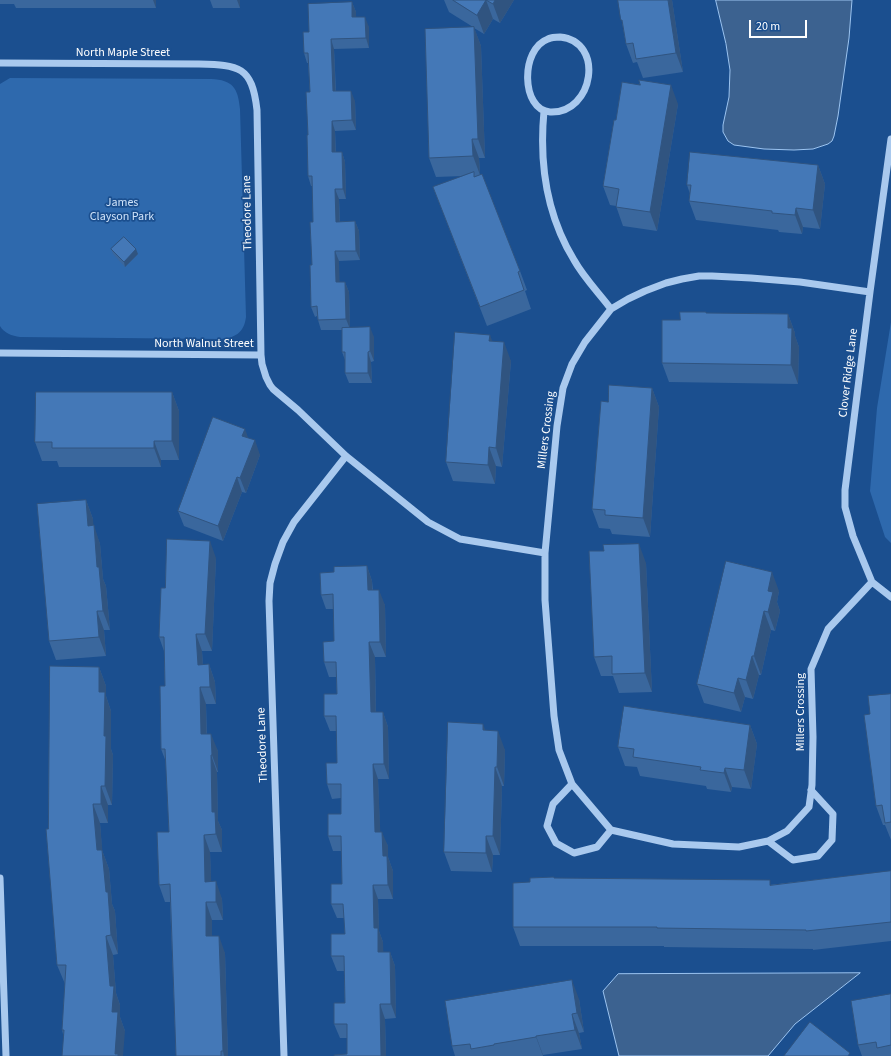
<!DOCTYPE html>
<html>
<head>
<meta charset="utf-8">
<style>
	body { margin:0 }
	#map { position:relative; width:891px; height:1056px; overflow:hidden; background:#1b4f8f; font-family:"Source Sans 3",sans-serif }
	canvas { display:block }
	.scale { position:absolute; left:749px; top:20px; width:58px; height:18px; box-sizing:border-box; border:2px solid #fff; border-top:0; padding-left:5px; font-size:12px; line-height:14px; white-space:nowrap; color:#fff; -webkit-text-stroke:3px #1b4f8f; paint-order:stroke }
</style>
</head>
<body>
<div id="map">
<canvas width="891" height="1056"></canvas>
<div class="scale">20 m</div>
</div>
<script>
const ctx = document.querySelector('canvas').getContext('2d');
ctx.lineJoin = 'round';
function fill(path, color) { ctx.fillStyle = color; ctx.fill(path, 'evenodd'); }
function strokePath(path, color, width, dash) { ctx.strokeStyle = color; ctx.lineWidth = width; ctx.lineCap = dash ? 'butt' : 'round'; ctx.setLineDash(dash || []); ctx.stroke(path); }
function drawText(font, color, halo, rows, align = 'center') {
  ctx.font = font + ' "Source Sans 3",sans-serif'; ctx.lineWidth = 3.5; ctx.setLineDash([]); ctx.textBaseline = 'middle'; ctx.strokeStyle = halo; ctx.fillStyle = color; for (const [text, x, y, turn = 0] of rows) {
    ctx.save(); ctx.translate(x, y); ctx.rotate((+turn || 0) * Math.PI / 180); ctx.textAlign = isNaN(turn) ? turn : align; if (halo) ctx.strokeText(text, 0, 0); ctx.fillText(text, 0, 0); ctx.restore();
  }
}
fill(new Path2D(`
	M10,78L211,79C233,80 238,88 240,109L246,317C244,333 235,338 220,339L20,337C12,336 4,333 0,326V84Z
	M891,322V543L885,537L870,491L877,408Z`), '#2e69ad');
const water = new Path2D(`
	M716,0H852L849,38L838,116L834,136L832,141L828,144L813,149L794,150L764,149L734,145L728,141L723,132V125L729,97L730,70L726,44Z
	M860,973L795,1024L768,1056H619L603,991L618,974Z`);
fill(water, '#3c6290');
strokePath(water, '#9cc4f0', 1);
strokePath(new Path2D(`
	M560,37C605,41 594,114 550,112C521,110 520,49 548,39C552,37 556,37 560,37Z
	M0,63L199,64C239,65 252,66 257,110L261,355L262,364L266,377L270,385L273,389L298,410L346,456L428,522L460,539L545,553
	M544,111C539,164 546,214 574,260C584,278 599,293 611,309
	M891,139L870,292L845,490V507L853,536L872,582L891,597
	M870,292L800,282L751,278L712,276H699L682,279L666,283L645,291L628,299L611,309L585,342L572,364L563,388L557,426L545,553V600L554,716L559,750L572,784L611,830L673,844L739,847L768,841L787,831L809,807L812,785L813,737L811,669L828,629L872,582
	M0,353L261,355
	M572,784L553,804L547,826L556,843L574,853L597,847L611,830
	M768,841L793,860L818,856L832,840L833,814L811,790
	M0,878L6,1056
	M284,1056L269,601L270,583L275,564L283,542L294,522L346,456`), '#a9c9ee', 7);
fill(new Path2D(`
	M0,0H156V8H16L14,4H0Z
	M210,0H240V8H213Z
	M444,0H514L500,23L493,19L484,34L474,28L481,46L485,158H479L480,175L520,271L527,290L525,291L531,309L487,326L433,187L463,176L436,177L429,158L473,27L449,12Z
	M618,0H672L683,72L643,78L637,62L633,63L626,44Z
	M352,2L356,12V17L369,27V48L334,49L336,91L355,101L356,130L335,131L336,152H342L345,162L346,199H339L340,222L355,221L359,231L360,260L339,261V282H345L349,292L350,328L374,337V361L371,362L372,383H349L345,373V360L342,352V330H321L318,320L317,316L315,317L311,307L313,222L312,186H311L308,176V135L310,92L308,63H307L304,53L309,32Z
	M678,104L657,231L623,226L616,206L610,205L603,186L616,120Z
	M818,165L825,184L820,229L803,227L802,234L779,232L778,230L696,220L689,201L690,194L687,185Z
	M111,249L138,254L125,267L113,254Z
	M706,313L788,314L795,333V336L799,347L798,384L669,382L662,363L680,320Z
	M492,341L511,361L502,467L496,466L495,484L453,481L446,462Z
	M652,388L659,407L650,537L612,534L610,529L599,528L592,509L608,402Z
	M172,392L179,411V460H161V467H59L57,461H42L35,442Z
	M248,438L260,455L246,493L242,492L223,541L184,526L178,511Z
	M86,500L93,519V525L100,544L103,579L106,586L110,630H104L106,656L56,660L49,641Z
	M216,558L212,651H202L203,665L209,664L215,682L216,704H206L207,734L218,751V772H217L218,821L222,830V852H210L211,881L222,899L223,920H212V936L225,953L228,1056H176L170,902H165L159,885L169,832L166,762L161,749L165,686L164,651L159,637L165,588Z
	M646,563L652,692L619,693L613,676H601L594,657Z
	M367,566L372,581L373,590L385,605L386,657H375L376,712H383L388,727L389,779H378L380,832L388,846V857L393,871V899H378L379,931L383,942V952H390L395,966L396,1018L385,1019L386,1056H334L347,1054V1038H340L334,1024L345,1003L344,971H337L331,956L345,934L344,918H337L331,904L342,884L341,851H333L328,836L341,814V798L332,799L327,784L337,763V731H330L324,716L337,694L336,677H329L324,662L334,641V609H326L321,595L334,572Z
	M779,591L777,602L780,611L775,631L771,630L761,675H759L753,699L745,697L741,712L704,703L697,684Z
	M99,667L106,686V696L111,711V749L113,755L112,805H108V823H100L102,850L109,869L112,904L115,911L118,954L113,955L116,993L120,1005V1017L125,1031L63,1034L62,1030L65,984L57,965L48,829Z
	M891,694V840L885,825H883L876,806L870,714Z
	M750,725L757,744L751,789L732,787L731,792L707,789L706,786L640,776L637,767L625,766L618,747Z
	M485,730L505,750L504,786H502L500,855H493L492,872L451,871L444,852Z
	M891,871V941L813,950V949L664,947V946H520L513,927L530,882L554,878L772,885Z
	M891,994V1056H862L858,1045Z
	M579,999L584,1032L579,1033L582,1049L543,1055V1056H455L452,1046Z`), '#3a679d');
fill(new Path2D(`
	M153,0H156V8Z
	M237,0H240V8Z
	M486,0L493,19L484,34L477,15Z
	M495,0H514L500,23L493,4Z
	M668,0H672L683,72L676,53Z
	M352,2L356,12V27L352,17Z
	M365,17L369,27V48L366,38Z
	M474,27L481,46L485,158L478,139Z
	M331,39L334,49L336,101L333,91Z
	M671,85L678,104L657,231L650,212Z
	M351,91L355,101L356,130L352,120Z
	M332,121L335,131L336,162L332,152Z
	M472,139L479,158L480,175L473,156Z
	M342,152L345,162L346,199L343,189Z
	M818,165L825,184L820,229L813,210Z
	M335,189L339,199L340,232L336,222Z
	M796,208L803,227L802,234L795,215Z
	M355,221L359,231L360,260L356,251Z
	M136,249L138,254L125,267L124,262Z
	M335,251L339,261L340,292L336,282Z
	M345,282L349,292L350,329L346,319Z
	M788,314L795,333V336L799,347L798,384L791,365L788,328Z
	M370,327L374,337V361L370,351Z
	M490,335L497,354L489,341Z
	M504,342L511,361L502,467L496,448Z
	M368,352L371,362L372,383L368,373Z
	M652,388L659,407L650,537L643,518Z
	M172,392L179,411V460L172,441Z
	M245,429L250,443L242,436Z
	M255,440L260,455L246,493L240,478Z
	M154,441L161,460V467L154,448Z
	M489,447L496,466L495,484L488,465Z
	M237,477L242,492L223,541L218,526Z
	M86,500L93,519L95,545L88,526Z
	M94,525L100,544L103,579L106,586L110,630L103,611L97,567Z
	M210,541L216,558L212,651L205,634Z
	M639,544L646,563L652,692L645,673Z
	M367,566L372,581L373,605L368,590Z
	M772,572L779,591L777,602L780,611L775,631L768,612V591Z
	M379,590L385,605L386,657L380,642Z
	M97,611L104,630L106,656L99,637Z
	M764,611L771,630L761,675L754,656Z
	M196,634L202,651L204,682L198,665Z
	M369,642L375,657L376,727L371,712Z
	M752,656L759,675L753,699L746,680Z
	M209,664L215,682L216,704L210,687Z
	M99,667L106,686V696L111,711V749L113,755L112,805L105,786L99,692Z
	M738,678L745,697L741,712L734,693Z
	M200,687L206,704L207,751L201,734Z
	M383,712L388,727L389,779L384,764Z
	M483,724L490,743L483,730Z
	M750,725L757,744L751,789L744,770Z
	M498,731L505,750L504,786L497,767Z
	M211,734L218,751V772L212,755Z
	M211,755L217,772L218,821L222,830V852L216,834L212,812Z
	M373,764L378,779L381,847L375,832Z
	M495,767L502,786L500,855L493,836Z
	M725,768L732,787L731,792L724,773Z
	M101,786L108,805V823L101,804Z
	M93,804L100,823L104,869L97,850Z
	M382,832L388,846V857L393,871V899L388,885L383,856Z
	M204,835L210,852L212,899L205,882Z
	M486,836L493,855L492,872L486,853Z
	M102,850L109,869L112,904L115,911L118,954L111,935L106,892Z
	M216,881L222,899L223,920L216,902Z
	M373,885L378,899L379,931L383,942L384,967L378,952L374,928Z
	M206,902L212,920V954L206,936Z
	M106,936L113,955L116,993L120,1005V1017L125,1031L123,1056H116L115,1054L110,986Z
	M219,936L225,953L228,1056H224L223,1051Z
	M390,952L395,966L396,1018L391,1004Z
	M572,980L579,999L584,1032L577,1013Z
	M380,1004L385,1019L386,1056H381Z
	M572,1014L579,1033L582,1049L575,1030Z
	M536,1036L543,1055V1056L536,1037Z`), '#305480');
const building = new Path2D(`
	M453,0H495L493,4L486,0L477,15Z
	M618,0H668L676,53L636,59L633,43L626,44L622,20H621Z
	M352,2V17H365L366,38L331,39L333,91H351L352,120L332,121V152H342L343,189H335L336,222L355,221L356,251H335L336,282H345L346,319L318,320L317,306L311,307L310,265H312L310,222H313L312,176H308L307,135H308L306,92H310L308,53H304L303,32H309L308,4Z
	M474,27L478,139H472L473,156L429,158L425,29Z
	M639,80L671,85L650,212L616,207L619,189L603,186L614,120H616L622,82L640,85Z
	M690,152L818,165L813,210L796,208L795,215L772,213V211L689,201L691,185H687Z
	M474,172V177L482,174L520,271L518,272L524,290L480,307L433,187Z
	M124,237L136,249L124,262L111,249Z
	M680,312H706V313L788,314V328H792L791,365L662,363V320H680Z
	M370,327V351L368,352V373H345V352H342V328Z
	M455,332L490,335L489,341L504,342L496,448L489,447L488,465L446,462Z
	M609,385L652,388L643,518L605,515V510L592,509L601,401L608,402Z
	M36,392H172V441H154V448H52V442H35Z
	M213,417L245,429L242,436L255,440L240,478L237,477L218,526L178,511Z
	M86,500L88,526L94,525L97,567H99L103,611H97L99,637L49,641L37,504Z
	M167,539L210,541L205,634H196L198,665L209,664L210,687H200L201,734H211L212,755H211L212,812H215L216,834L204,835L205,882L216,881V902H206V936H219L223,1051H221V1056H176L170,884L159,885L157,832H169L165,749H161L160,686H165L164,637H159L161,588H165Z
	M639,544L645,673L612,674V656L594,657L589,551H604L603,545Z
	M726,561L772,572L768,591L773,592L768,612L764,611L754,656H752L746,680L738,678L734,693L697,684Z
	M367,566L368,590H379L380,642H369L371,712H383L384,764H373L375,832H382L383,856H387L388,885H373L374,928H378V952H390L391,1004H380L381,1056H334V1055L347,1054V1024H334V1003H345L344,956H331V934H345L343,904H331V884H342L341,836H328V814H341V784H327L326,763H337L336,716H324V694H337L336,662H324L323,642L334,641L333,594L321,595L320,573L334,572V567Z
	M50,666L99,667V692H105L104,736H106L105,786H101V804H93L97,850H102L106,892H108L111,935L106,936L110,986H114L112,1012H118L115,1054H118V1056H62L64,1030H62L66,965H57L46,829H48Z
	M891,694V822L885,823L882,805L876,806L864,715L870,714L868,696Z
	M624,706L750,725L744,770L725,768L724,773L700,770L701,767L633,757L634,749L618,747Z
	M448,722L483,724V730L498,731L497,767H495L493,836H486V853L444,852Z
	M891,871V922L806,931V930L657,928V927H513V883L530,882V878L554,877V878L770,880V885Z
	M572,980L577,1013L572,1014L575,1030L536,1036V1037L494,1044V1045L471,1049L470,1044L452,1046L445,1001Z
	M891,994V1045L877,1048L876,1042L858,1045L851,1001Z
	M810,1022L850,1053L848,1056H784Z`);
fill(building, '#4478b7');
strokePath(building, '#305480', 1);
drawText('12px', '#fff', '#1b4f8f', [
	["North Maple Street",123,53],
	["Theodore Lane",248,213,-91],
	["North Walnut Street",204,344],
	["Clover Ridge Lane",849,373,-83],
	["Millers Crossing",547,430,-83],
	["Millers Crossing",801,712,-90],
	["Theodore Lane",263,745,-92]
]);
drawText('12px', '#cfe3fa', '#1b4f8f', [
	["James",122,203],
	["Clayson Park",122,217]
]);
</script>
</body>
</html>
